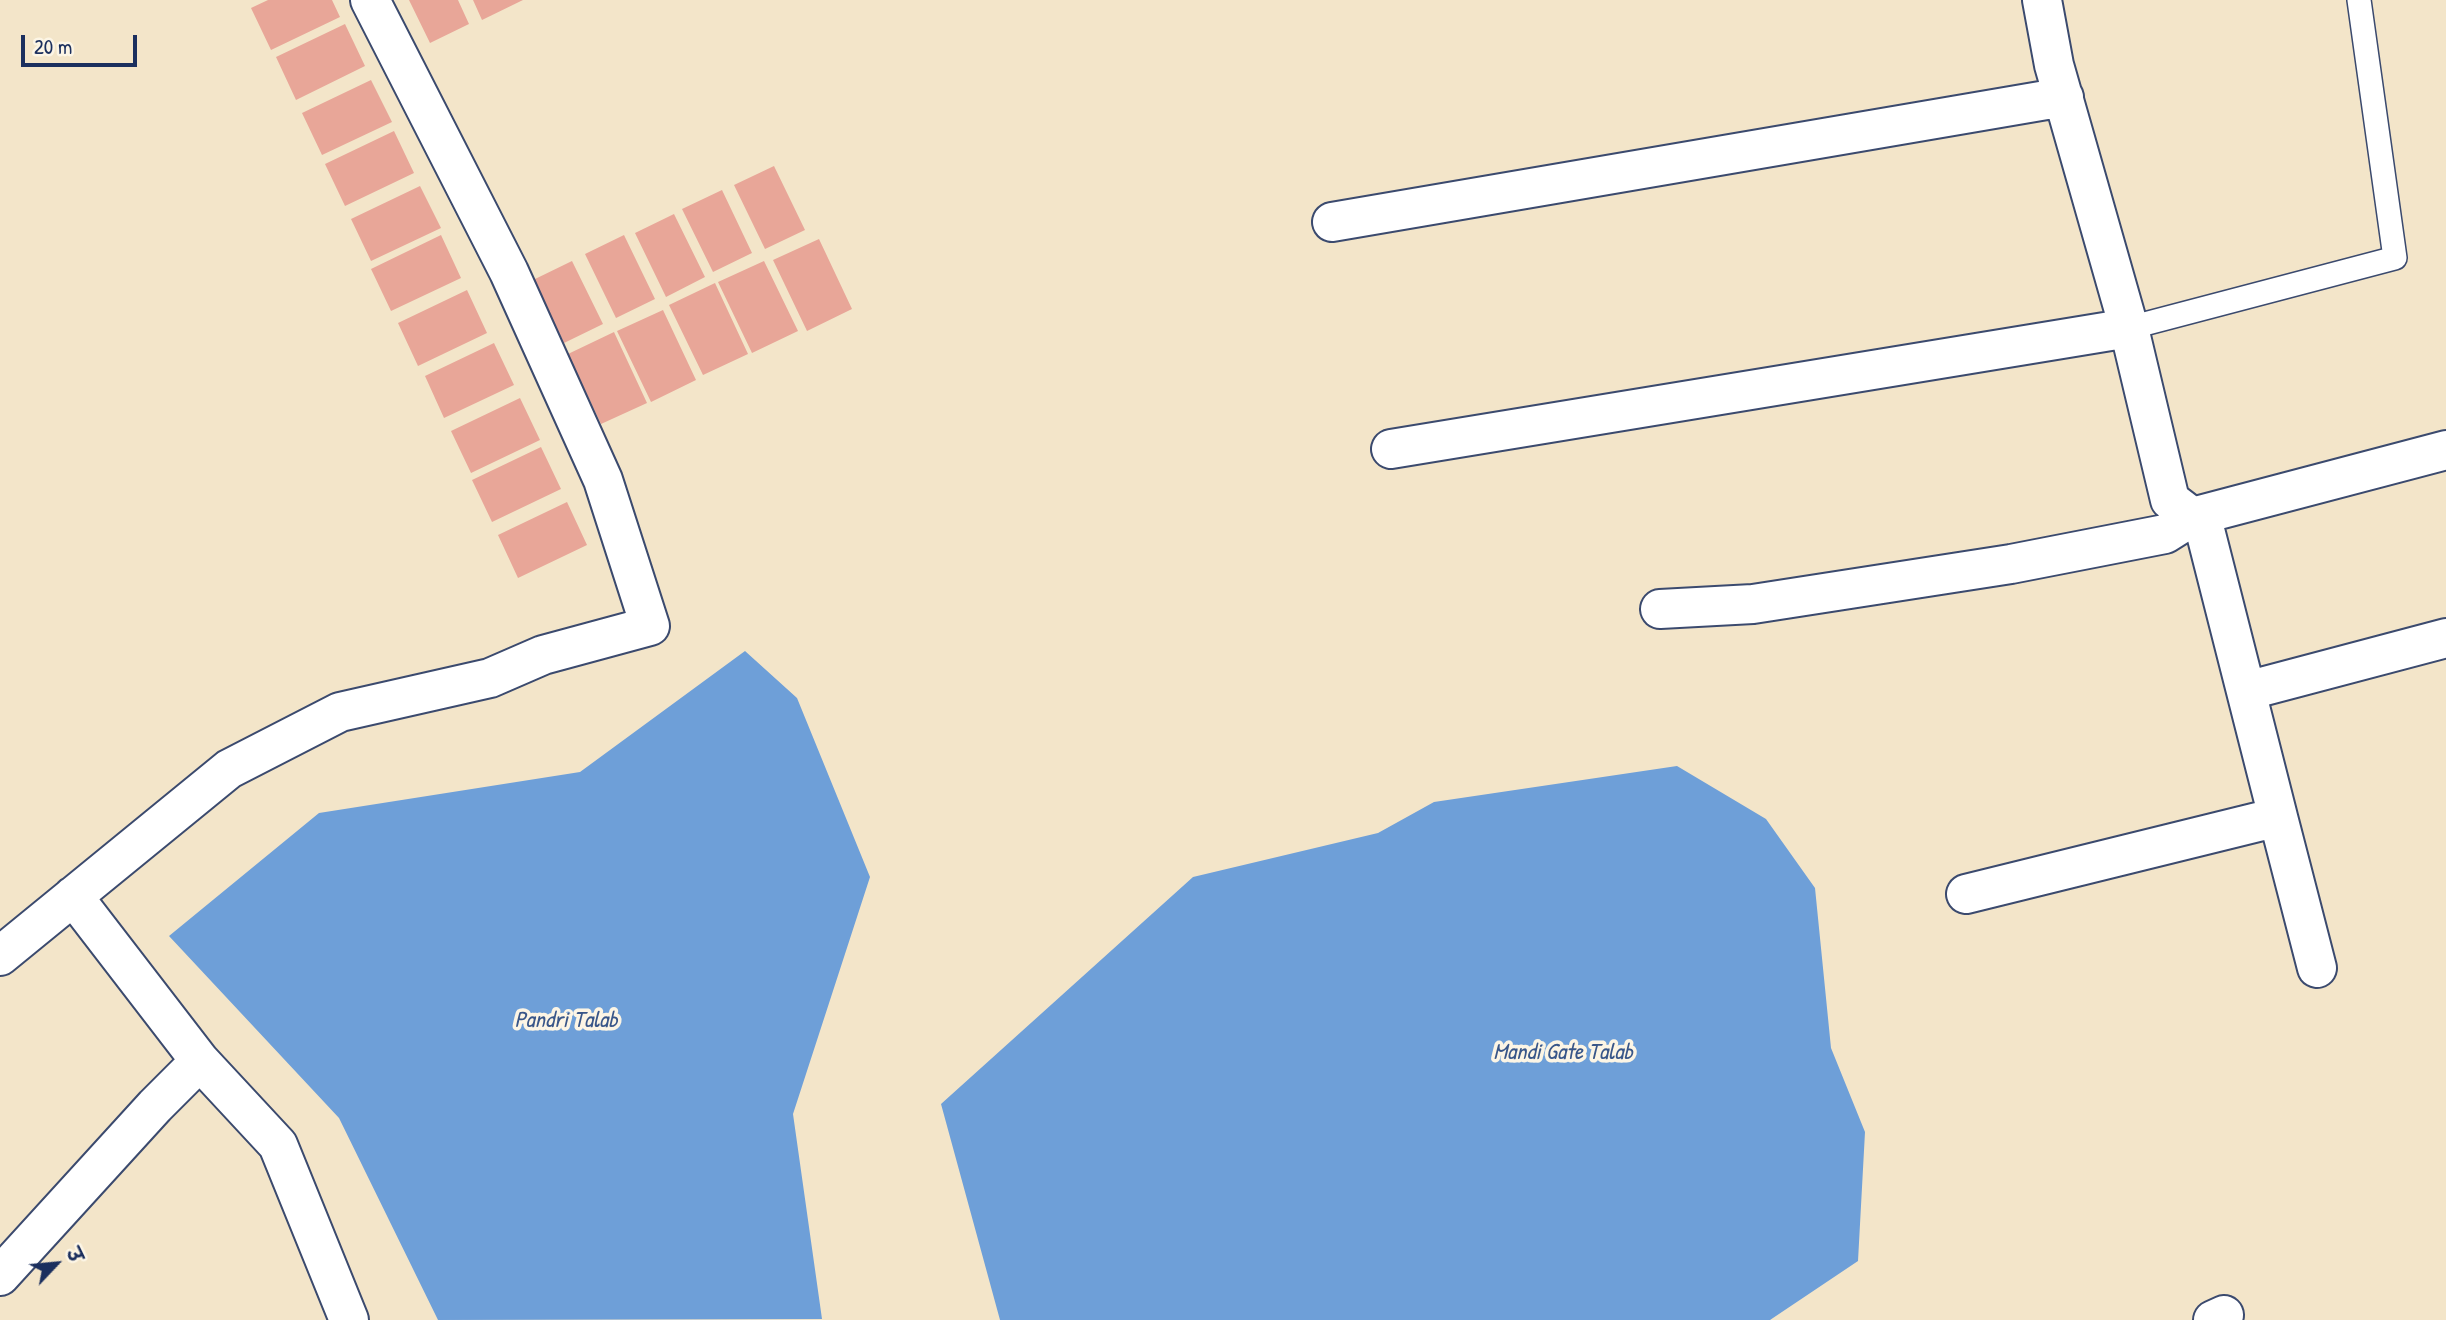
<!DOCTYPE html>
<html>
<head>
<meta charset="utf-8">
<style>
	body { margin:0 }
	#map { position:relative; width:2446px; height:1320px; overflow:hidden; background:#f3e5c9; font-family:"Patrick Hand","Playpen Sans Deva",sans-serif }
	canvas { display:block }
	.north { position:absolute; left:21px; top:1229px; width:70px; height:70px; -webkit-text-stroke:5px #fcf5e5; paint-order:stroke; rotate:64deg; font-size:19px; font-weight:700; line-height:28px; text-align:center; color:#1b2f5e }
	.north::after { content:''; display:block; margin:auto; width:24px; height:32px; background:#1b2f5e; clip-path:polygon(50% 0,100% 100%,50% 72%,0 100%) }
	.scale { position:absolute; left:21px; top:35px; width:116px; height:32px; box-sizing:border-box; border:4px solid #1b2f5e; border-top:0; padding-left:9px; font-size:21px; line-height:24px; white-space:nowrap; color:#1b2f5e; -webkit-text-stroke:5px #fcf5e5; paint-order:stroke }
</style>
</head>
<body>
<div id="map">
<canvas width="2446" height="1320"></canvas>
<div class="north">उ</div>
<div class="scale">20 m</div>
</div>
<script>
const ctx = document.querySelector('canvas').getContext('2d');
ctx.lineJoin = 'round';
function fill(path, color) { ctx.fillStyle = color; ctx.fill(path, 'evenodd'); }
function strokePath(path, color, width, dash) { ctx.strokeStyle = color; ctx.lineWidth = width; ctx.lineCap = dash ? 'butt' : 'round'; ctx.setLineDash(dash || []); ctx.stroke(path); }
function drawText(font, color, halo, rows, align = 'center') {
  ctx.font = font + ' "Patrick Hand",sans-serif'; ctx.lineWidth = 7; ctx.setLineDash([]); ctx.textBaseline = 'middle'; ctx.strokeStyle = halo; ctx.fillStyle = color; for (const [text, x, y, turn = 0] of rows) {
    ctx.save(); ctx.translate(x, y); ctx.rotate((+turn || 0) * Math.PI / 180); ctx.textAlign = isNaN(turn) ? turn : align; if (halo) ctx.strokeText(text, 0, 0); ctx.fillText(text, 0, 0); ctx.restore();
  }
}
fill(new Path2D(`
	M745,651L797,698L870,877L793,1114L822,1319L438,1320L339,1118L169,936L319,813L580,772Z
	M1677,766L1766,819L1815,888L1831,1048L1865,1132L1858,1261L1770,1320H1000L941,1104L1193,877L1378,833L1434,802Z`), '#6e9fd8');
fill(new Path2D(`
	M268,0H332L340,17L271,50L251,8Z
	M409,0H458L469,24L430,43Z
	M473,0H523L482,20Z
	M345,24L365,66L296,100L276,57Z
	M371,80L392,122L322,155L302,113Z
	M394,131L414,173L345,206L325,164Z
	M774,166L805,230L765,249L734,185Z
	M420,186L441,228L371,261L351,219Z
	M722,190L752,253L713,272L682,209Z
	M674,214L705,277L666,297L635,233Z
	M441,235L461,278L391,311L371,269Z
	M624,235L655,299L616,318L585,254Z
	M819,239L852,309L807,331L773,260Z
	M572,261L603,324L564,343L533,280Z
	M764,261L798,331L752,353L718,282Z
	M715,283L748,354L703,375L669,305Z
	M467,290L487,333L418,366L398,323Z
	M663,310L696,380L651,402L617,331Z
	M614,332L647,403L601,424L568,354Z
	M494,343L514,385L444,418L425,376Z
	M520,398L540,440L471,473L451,431Z
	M541,447L561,489L492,522L472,480Z
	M567,502L587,545L518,578L498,535Z`), '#e8a698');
const lane = new Path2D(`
	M2129,328L2395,258L2359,0`);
const street = new Path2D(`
	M1332,222L2064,97
	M1391,449L2129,328
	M1660,609L1753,604L2011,564L2165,534L2192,517L2446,450
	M2246,691L2446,638
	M2278,817L2317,968
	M1966,894L2278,817L2204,526L2170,500L2129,328L2054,65L2042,0
	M73,896L200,1061L278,1145L349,1320
	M0,956L229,769L340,712L490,678L543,655L650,626L603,480L509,272L370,0
	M0,1276L155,1106L200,1061
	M2213,1320L2224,1315`);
strokePath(lane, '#3b4a6e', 26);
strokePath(street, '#3b4a6e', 42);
strokePath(lane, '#fff', 23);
strokePath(street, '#fff', 38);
drawText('italic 23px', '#385689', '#fcf5e5', [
	["Pandri Talab",566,1021],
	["Mandi Gate Talab",1563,1053]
]);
</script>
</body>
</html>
